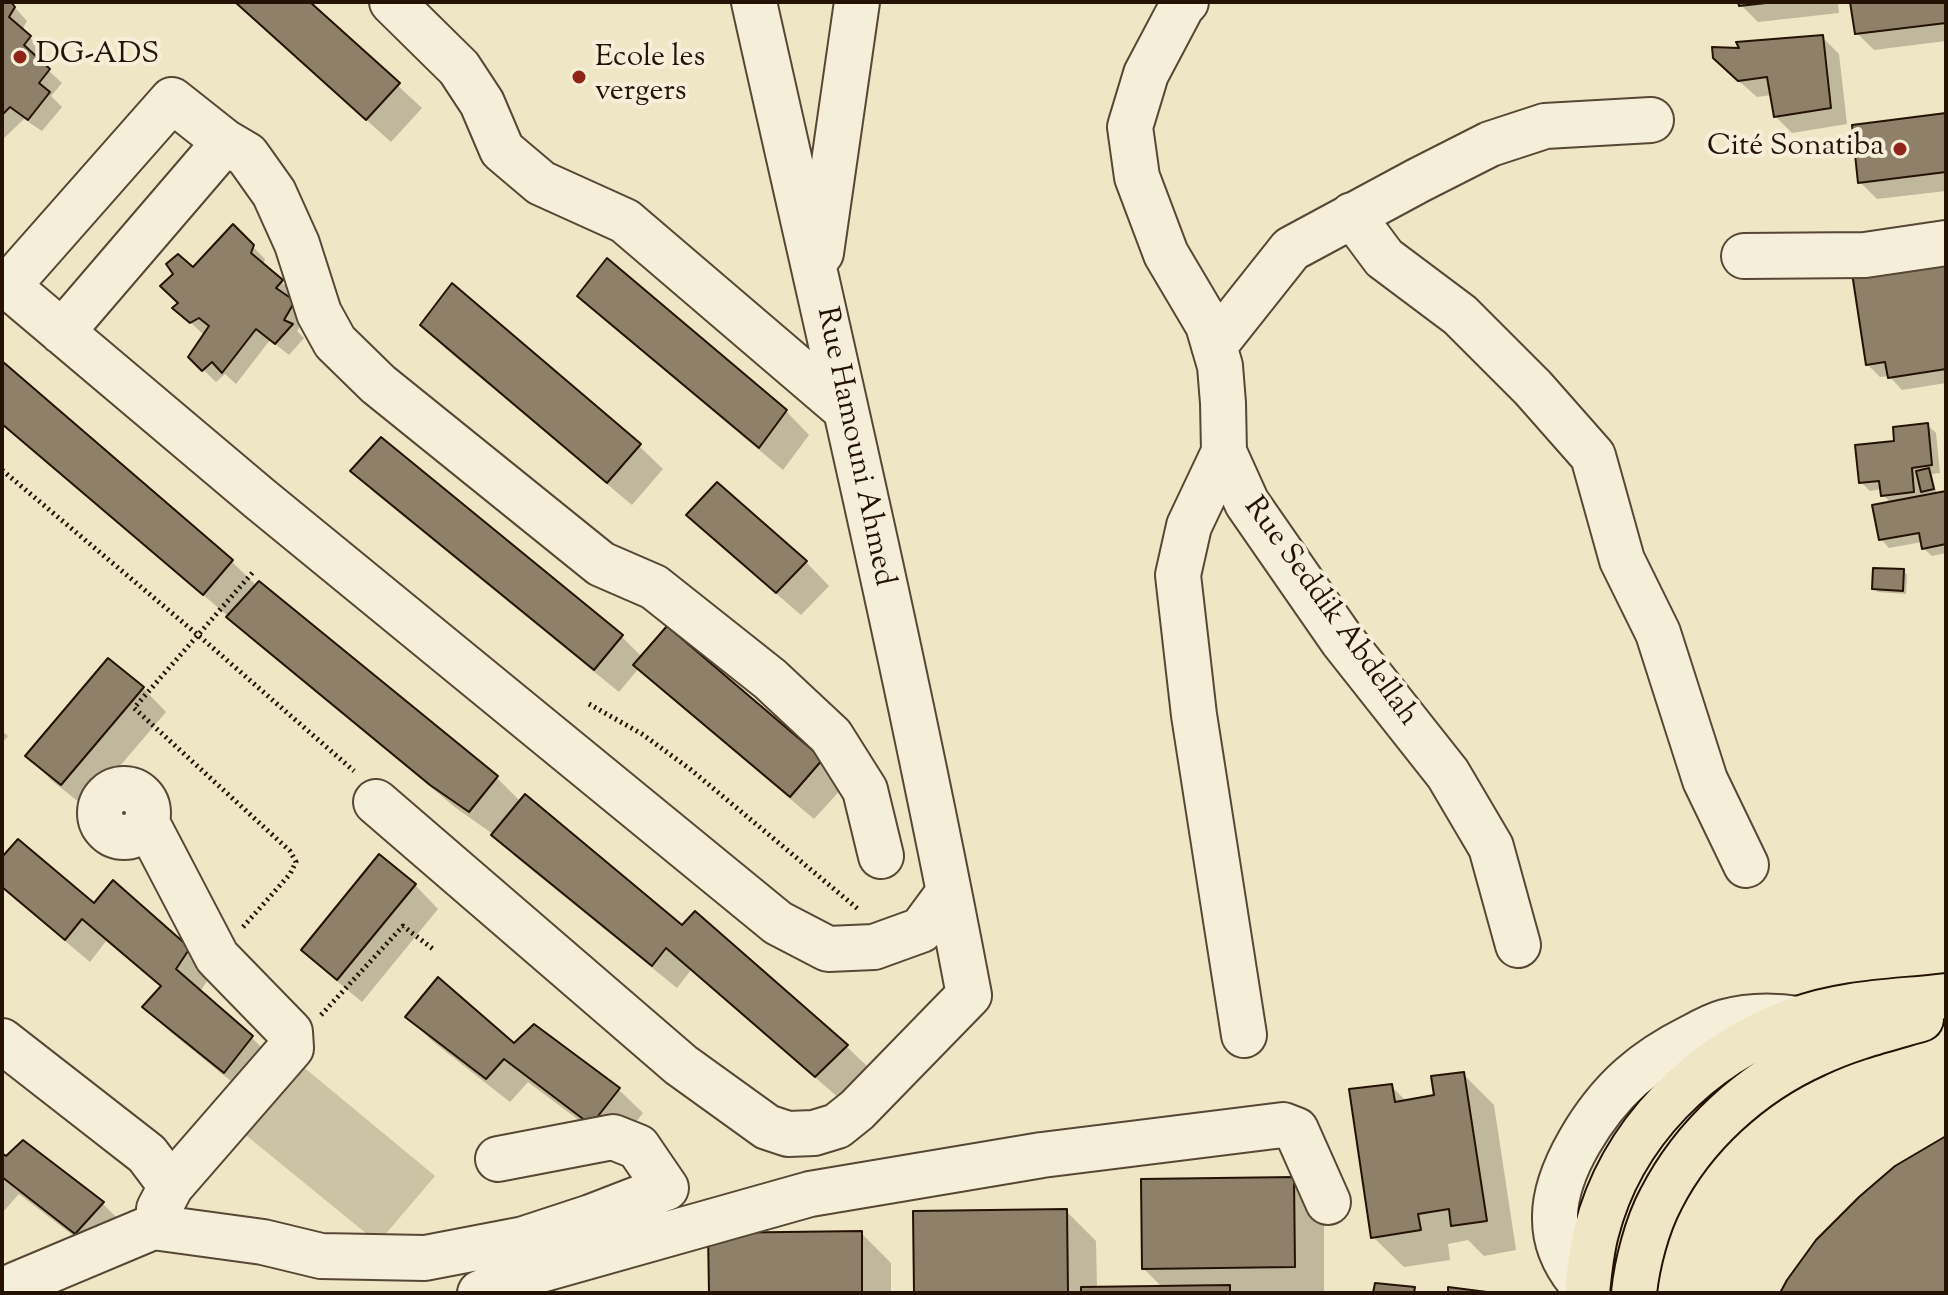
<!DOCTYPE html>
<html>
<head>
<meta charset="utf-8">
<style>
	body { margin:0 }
	#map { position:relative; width:1948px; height:1295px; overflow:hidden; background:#efe6c5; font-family:"Sorts Mill Goudy",serif }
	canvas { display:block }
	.frame { position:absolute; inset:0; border:4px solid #241205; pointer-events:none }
</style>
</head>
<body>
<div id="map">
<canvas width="1948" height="1295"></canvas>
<div class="frame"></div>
</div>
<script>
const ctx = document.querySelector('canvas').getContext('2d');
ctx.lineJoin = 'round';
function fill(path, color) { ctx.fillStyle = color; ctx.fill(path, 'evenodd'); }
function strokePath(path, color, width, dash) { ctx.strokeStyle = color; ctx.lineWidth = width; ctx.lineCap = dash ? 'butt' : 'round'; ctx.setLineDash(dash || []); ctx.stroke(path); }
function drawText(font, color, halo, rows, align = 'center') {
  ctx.font = font + ' "Sorts Mill Goudy",serif'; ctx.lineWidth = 8; ctx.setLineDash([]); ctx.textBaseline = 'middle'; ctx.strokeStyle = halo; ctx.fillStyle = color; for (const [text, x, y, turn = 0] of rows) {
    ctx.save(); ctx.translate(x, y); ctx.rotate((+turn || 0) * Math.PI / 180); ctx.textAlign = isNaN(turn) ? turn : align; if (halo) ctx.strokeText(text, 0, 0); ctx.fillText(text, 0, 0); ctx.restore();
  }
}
fill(new Path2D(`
	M301,1065L435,1176L378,1243L242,1132Z`), '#ccc2a4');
fill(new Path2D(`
	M2,2H10L27,21L22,30L43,50L36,59L62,83L51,96L62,107L42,131L24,119L2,140Z
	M235,2H307L422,108L391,142Z
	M1740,2H1838L1839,13L1758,22L1741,5Z
	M1852,2H1946V41L1874,50L1857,33Z
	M1822,37L1839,54L1847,124L1792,133L1775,116L1772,95L1757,97L1732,75L1742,50Z
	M1946,115V191L1877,199L1860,182Z
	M233,227L265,259L263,266L295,294L290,300L307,316L297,331L304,338L289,355L270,340L236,384L225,374L216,382L190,357L205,336L188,320L180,303L194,270Z
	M1946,262V383L1902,390L1889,376L1880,377L1867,364Z
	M580,296L786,411L809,435L783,470L603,319Z
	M422,325L639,446L663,469L632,505L446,349Z
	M2,364L232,562L257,586L259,583L497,778L521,802L682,928L846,1046L870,1069L840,1099L691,970L677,988L517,858L493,834L456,808L252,640L228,616L2,424Z
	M1927,425L1936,433L1940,473L1932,474L1937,495L1946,493V553L1932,556L1923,548L1922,542L1889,548L1881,539L1891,503L1883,495L1882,489L1870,491L1861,482L1897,442Z
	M381,439L622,637L642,657L822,761L846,784L814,819L659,688L639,668L619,692L376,494L352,471Z
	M689,515L806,562L829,586L801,615L712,538Z
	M1904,571L1907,575L1906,594L1878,592L1874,588Z
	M108,661L143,688L166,712L85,807L51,780L28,756Z
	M2,731L8,736L2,743Z
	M2,860L189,949L212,973L200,992L252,1038L275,1061L248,1095L168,1030L145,1007L162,988L106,941L90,962L14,898L2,886Z
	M415,885L438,909L362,1002L327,973L303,949Z
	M408,1017L514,1046L535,1026L619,1090L643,1113L616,1148L528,1082L510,1102L431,1040Z
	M1463,1074L1494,1105L1516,1250L1484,1256L1468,1240L1448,1244L1450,1260L1404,1267L1373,1237L1391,1086L1407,1102L1437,1097Z
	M23,1143L103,1204L126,1227L100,1256L19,1194L2,1213V1155L6,1159Z
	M1293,1179L1324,1209V1293H916L1066,1211L1096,1241L1097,1289L1163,1288L1144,1269Z
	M861,1233L891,1263V1293H711Z`), '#0003');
const building = new Path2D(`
	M2,2H11L15,7L9,17L31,36L24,45L50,69L39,83L50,92L28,120L10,107L2,115Z
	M235,2H310L400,83L366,120Z
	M1738,2H1775L1739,6Z
	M1850,2H1946V23L1855,34Z
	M1823,35L1831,108L1774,117L1767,77L1738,81L1713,58L1712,47L1739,48L1736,42Z
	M1946,113V172L1858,183L1852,125Z
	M233,224L254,245L251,253L283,280L276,288L295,301L284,320L293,324L275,344L256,329L222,373L212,362L202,371L188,357L209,326L199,318L190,323L172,308L178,303L160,286L173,274L166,264L178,254L193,267Z
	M607,258L787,410L759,448L577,296Z
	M1946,260V369L1888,378L1885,362L1866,365L1852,273Z
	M452,283L641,444L607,483L420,325Z
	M2,361L233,560L203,595L2,424Z
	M1928,423L1932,465L1912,468L1914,492L1881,496L1879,481L1859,483L1855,445L1894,441L1893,427Z
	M381,437L623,635L594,670L350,471Z
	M1929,468L1934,489L1921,492L1916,471Z
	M717,482L807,561L776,593L686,515Z
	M1946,491V544L1922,549L1919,533L1879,540L1872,505Z
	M1873,568L1904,569L1903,591L1872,589Z
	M259,581L498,776L469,812L430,785L226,617Z
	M667,626L823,759L790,797L633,665Z
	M108,658L144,687L61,785L25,756Z
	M525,794L682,925L695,911L848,1045L815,1077L666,948L652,966L491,835Z
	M18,839L94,903L113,880L190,948L176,969L253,1036L224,1073L142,1007L161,986L82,919L65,940L2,887V857Z
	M379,854L416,884L337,980L301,950Z
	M438,977L514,1043L534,1024L620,1088L591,1125L504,1059L486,1079L405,1017Z
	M1464,1072L1487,1221L1451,1226L1449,1209L1418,1214L1421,1230L1371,1238L1349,1089L1392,1084L1395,1102L1434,1095L1431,1076Z
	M1946,1136V1293H1780L1787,1280L1816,1240L1859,1197L1895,1166Z
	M23,1140L104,1202L75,1234L2,1177V1153L6,1156Z
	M1294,1177L1295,1267L1142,1269L1141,1179Z
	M1067,1209L1068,1293H914L913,1211Z
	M862,1231V1293H709L708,1233Z
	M1375,1283L1415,1287L1414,1293H1373Z
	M1230,1285V1293H1081V1287Z
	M1448,1287L1487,1292V1293H1448Z`);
fill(building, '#8e8069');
strokePath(building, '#241205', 2);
const minor = new Path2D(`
	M392,2L459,68L482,103L502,150L541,183L625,221L846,410
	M1186,2L1182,6L1146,74L1130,127L1137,177L1166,254L1208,325L1220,366L1223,403L1224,452L1247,503L1342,640L1448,774L1491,847L1518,945
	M1352,215L1384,258L1460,315L1533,388L1593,456L1622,560L1658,633L1705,780L1746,865
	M821,253L857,2
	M1744,256L1865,255L1946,243
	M2,281L259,498L778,923L828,949L874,947L921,930L949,892
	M8,286L172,100L225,142L247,155L274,193L297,244L319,313L335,342L378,384L601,564L654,587L770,679L831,736L865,790L881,856
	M62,332L225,142
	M1214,346L1291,249L1419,180L1490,144L1545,126L1651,120
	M1224,452L1189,526L1178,575L1194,715L1244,1035
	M100 813a24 24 0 1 1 48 0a24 24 0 1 1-48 0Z
	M376,802L681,1065L767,1127L788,1134L814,1133L837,1126L857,1110L969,995C906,663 828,333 754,2
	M147,823L217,957L290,1032L291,1048L171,1186
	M2,1041L147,1154L171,1186L159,1209
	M1587,1290C1568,1270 1555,1247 1555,1219C1554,1171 1596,1108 1631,1077C1649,1061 1670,1048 1692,1037C1703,1031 1714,1025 1725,1022C1750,1015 1773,1015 1798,1019
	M6,1293L15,1285L153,1227L263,1242L321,1256L425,1258L524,1239L591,1217L666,1188L638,1147L613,1137L498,1159
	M480,1293L519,1276L810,1194L1042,1155L1283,1125L1296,1130L1328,1202`);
const highway = new Path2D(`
	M1587,1293C1589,1273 1591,1252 1596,1233C1621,1133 1701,1054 1796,1020C1843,1002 1896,1002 1946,996
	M1634,1293C1637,1264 1647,1225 1661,1199C1693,1136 1751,1083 1816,1054C1849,1038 1886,1029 1921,1019`);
strokePath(minor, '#574735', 48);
strokePath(highway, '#241205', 48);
strokePath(new Path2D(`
	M2,470L198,635L354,771
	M589,704L642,734L690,769L858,909
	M243,927L290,874L296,862L290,851L134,708L254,571
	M321,1015L403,926L433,949`), '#241205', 5, [2, 4]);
strokePath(minor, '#f5efd9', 44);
strokePath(highway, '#efe6c5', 44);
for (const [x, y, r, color] of [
	[20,57,8,"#8f2418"],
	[579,77,8,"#8f2418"],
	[1900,149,8,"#8f2418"]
]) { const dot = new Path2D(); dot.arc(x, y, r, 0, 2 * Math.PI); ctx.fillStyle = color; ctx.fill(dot); strokePath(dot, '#f5efd9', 3); }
drawText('30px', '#241205', '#f5efd9', [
	["DG-ADS",36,57],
	["Ecole les",595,60],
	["vergers",595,94],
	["Cité Sonatiba",1884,149,"right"]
], 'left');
drawText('30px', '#241205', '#f5efd9', [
	["Rue Hamouni Ahmed",853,447,78],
	["Rue Seddik Abdellah",1329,613,54]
]);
</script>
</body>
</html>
